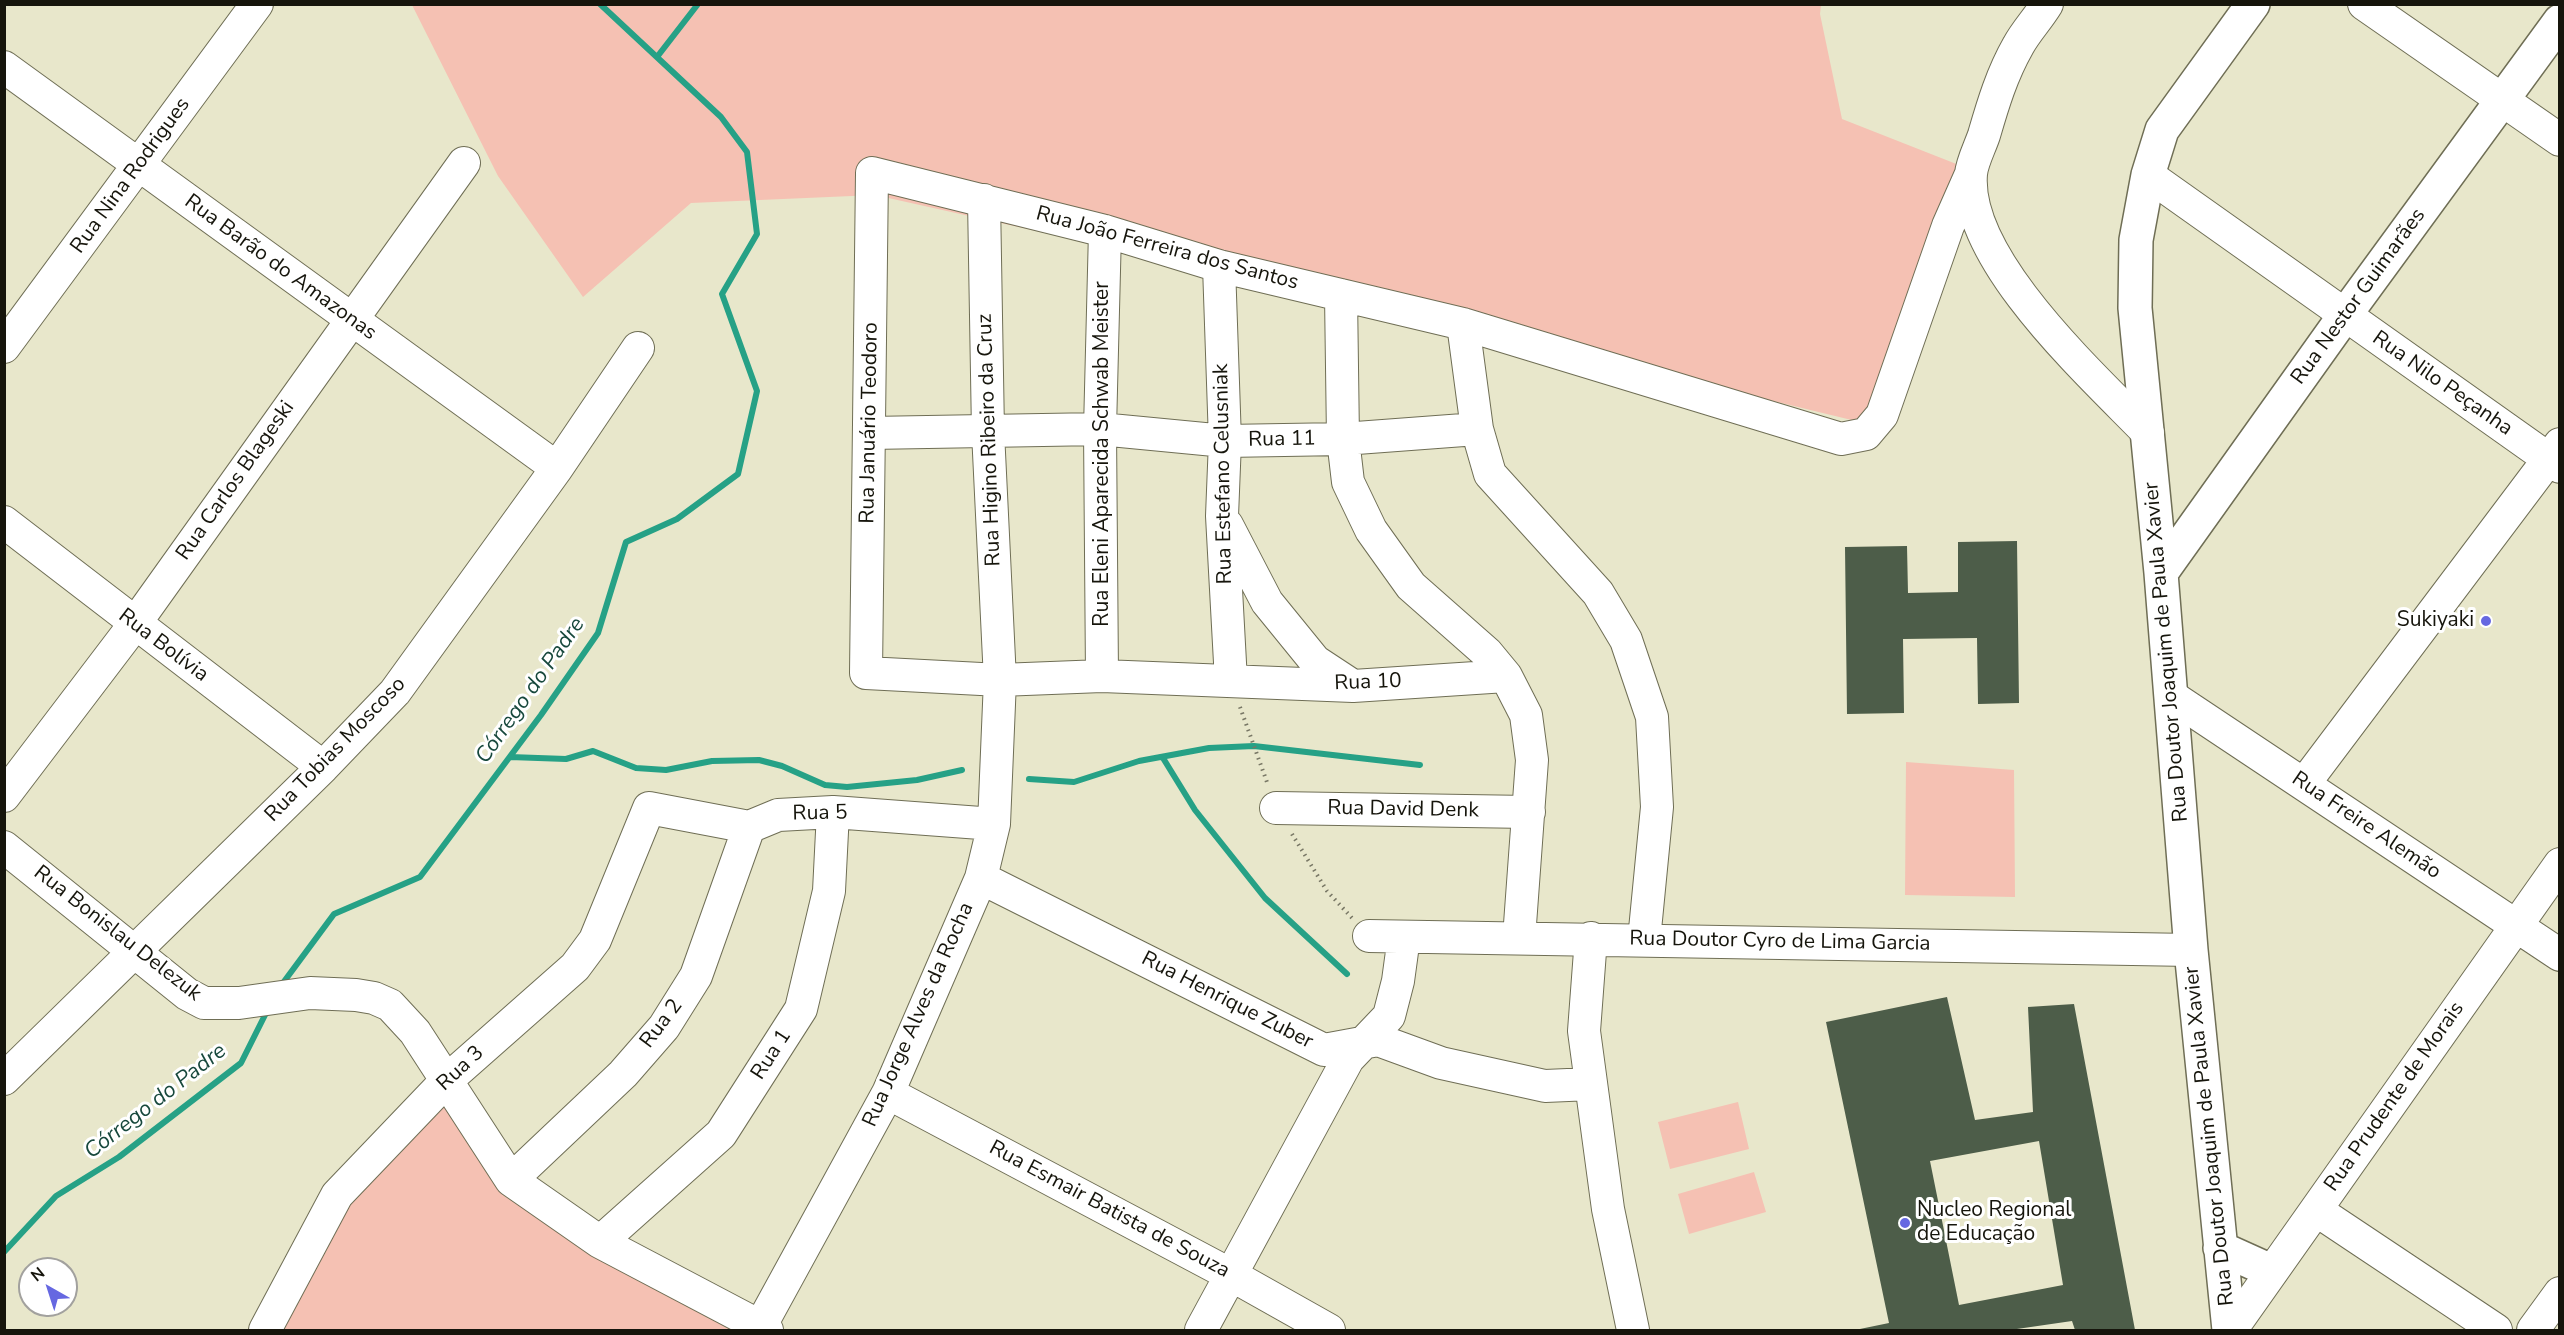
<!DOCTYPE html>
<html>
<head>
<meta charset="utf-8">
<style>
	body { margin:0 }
	#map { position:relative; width:2564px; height:1335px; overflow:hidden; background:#e8e7cb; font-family:"Nunito Sans",sans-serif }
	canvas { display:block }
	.frame { position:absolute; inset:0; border:6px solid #16150c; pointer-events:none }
	.north { position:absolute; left:18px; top:1257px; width:60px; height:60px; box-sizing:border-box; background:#fff; border:2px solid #a2a19e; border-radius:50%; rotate:321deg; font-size:16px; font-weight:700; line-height:24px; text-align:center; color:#16150c }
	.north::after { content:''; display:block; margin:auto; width:21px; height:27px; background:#6668e1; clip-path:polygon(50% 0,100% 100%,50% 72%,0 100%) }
</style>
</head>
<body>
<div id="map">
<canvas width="2564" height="1335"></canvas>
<div class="frame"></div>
<div class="north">N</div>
</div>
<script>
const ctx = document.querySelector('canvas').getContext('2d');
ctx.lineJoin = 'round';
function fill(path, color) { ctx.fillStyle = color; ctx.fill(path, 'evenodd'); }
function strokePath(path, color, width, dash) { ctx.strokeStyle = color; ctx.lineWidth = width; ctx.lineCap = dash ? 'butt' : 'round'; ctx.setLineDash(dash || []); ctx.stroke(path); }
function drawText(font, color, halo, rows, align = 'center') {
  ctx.font = font + ' "Nunito Sans",sans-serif'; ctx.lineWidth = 6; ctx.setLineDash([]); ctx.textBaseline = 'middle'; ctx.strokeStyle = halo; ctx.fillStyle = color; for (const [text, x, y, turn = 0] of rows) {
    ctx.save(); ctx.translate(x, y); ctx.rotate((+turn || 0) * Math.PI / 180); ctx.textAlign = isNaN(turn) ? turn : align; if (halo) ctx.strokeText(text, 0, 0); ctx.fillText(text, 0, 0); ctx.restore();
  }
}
fill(new Path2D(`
	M412,5H1821L1820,14L1842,119L1964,167L1864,423L1472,328L875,195L691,203L583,297L498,176Z
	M1906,762L2014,770L2015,897L1905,895Z
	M450,1089L487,1154L766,1330H258L326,1225Z
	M1738,1102L1749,1149L1670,1169L1658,1122Z
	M1754,1172L1766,1212L1689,1234L1678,1194Z`), '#f5c1b3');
strokePath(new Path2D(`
	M657,57L698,4
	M510,757L566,759L593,751L636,768L666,770L712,761L759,760L782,766L825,785L847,787L917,780L962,770
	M1163,758L1195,810L1265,898L1347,974
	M1029,779L1074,782L1139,761L1209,748L1254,746L1420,765
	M280,987L334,914L420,877L541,715L598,633L626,542L677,519L738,474L757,391L722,294L757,234L747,152L721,117L600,4
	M4,1252L56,1196L119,1157L241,1063L268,1009`), '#26a186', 6);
fill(new Path2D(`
	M2017,541L2019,703L1978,704L1977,638L1903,639L1904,713L1847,714L1845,547L1907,546L1908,593L1958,592V542Z
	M1947,997L1975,1120L2033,1112L2028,1007L2074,1004L2135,1330H2075L2072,1321L2010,1330H1855L1889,1323L1826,1022ZM2039,1141L2063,1285L1959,1305L1930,1161Z`), '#4d5d49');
const minor = new Path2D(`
	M2047,4C2038,19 2026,31 2018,46C2002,74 1993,104 1984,135C1980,147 1972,162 1971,174C1964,260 2093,376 2148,433
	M2364,4L2560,140
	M4,67L557,468
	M2148,175L2560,467
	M1219,266L1225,441L1222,516L1231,681
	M1341,295L1343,439L1348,482L1371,530L1411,586L1487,653L1506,676L1526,715L1532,760L1519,938
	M1463,324L1477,429L1490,474L1598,593L1626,640L1652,717L1657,807L1644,940
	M4,347L257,4
	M870,433L1100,429L1225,441L1343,439L1477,429
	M4,522L323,767
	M1227,525L1267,602L1315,661L1353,686
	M1102,676L1100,429L1105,231
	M1506,676L1353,686L1102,676L1000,680L866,673L872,173L1105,231L1219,266L1463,324L1841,439L1866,434L1882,415L1948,226L1971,174
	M2171,696L2560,955
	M2304,784L2560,444
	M4,796L134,625L464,163
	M1276,808L1529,812
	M4,847L187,994L204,1003H239L310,993L356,995L374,998L390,1005L415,1032L511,1180L600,1242L767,1330
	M981,878L1324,1050L1378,1040L1441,1063L1545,1086L1591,1084
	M1369,936L2191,950
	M1591,938L1584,1031L1608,1209L1633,1330
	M4,1079L323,767L395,692L557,468L638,348
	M888,1093L1233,1276L1329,1330
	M511,1180L623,1074L664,1027L696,976L749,827
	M2316,1210L2496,1330
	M600,1242L721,1134L801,1009L829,891L833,812
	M760,1327L888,1093L981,878L994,824L1000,680L988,432L984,200
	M265,1330L337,1195L447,1080L575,967L595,940L649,808L749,827L778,815L833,812L994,824
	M1201,1330L1348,1059L1389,1016L1398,981L1404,937
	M2231,1330L2560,864
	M2533,1330L2560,1293`);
const major = new Path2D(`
	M2161,573L2345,315L2560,21
	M2220,1248L2271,1271
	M2229,1330L2191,950L2161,573L2135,308L2136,240L2148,175L2162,130L2253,4`);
strokePath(minor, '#6f6e55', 34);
strokePath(major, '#6f6e55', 36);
strokePath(new Path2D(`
	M1240,707L1268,785
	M1292,834L1327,891L1352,918`), '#787765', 4, [1.5, 4.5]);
strokePath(minor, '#fff', 32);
strokePath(major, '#fff', 33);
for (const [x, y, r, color] of [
	[2486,621,6,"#6668e1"],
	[1905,1223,6,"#6668e1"]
]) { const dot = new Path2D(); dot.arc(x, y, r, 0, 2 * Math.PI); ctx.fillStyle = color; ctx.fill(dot); strokePath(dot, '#fff', 2); }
drawText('21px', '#16150c', '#fff', [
	["Rua Nina Rodrigues",131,176,-54],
	["Rua João Ferreira dos Santos",1167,249,15],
	["Rua Barão do Amazonas",280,268,36],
	["Rua Nestor Guimarães",2359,297,-54],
	["Rua Nilo Peçanha",2442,384,35],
	["Rua Januário Teodoro",870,423,-89],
	["Rua Higino Ribeiro da Cruz",990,440,-92],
	["Rua 11",1282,440,-1],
	["Rua Eleni Aparecida Schwab Meister",1103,454,-90],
	["Rua Estefano Celusniak",1224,474,-91],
	["Rua Carlos Blageski",236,481,-55],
	["Rua Bolívia",163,646,37],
	["Rua Doutor Joaquim de Paula Xavier",2167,652,-95],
	["Rua 10",1368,683,-2],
	["Rua Tobias Moscoso",336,750,-46],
	["Rua David Denk",1403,810,1],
	["Rua 5",820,814,-1],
	["Rua Freire Alemão",2366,826,34],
	["Rua Bonislau Delezuk",117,934,38],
	["Rua Doutor Cyro de Lima Garcia",1780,942,1],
	["Rua Henrique Zuber",1227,1001,27],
	["Rua Jorge Alves da Rocha",919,1015,-66],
	["Rua 2",662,1024,-53],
	["Rua 1",772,1055,-57],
	["Rua 3",461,1069,-43],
	["Rua Prudente de Morais",2395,1097,-55],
	["Rua Doutor Joaquim de Paula Xavier",2210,1136,-96],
	["Rua Esmair Batista de Souza",1109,1210,28]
]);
drawText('21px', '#16150c', '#fff', [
	["Sukiyaki",2474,621],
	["Nucleo Regional",1917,1211,"left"],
	["de Educação",1917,1235,"left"]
], 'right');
drawText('italic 22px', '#17483c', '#fff', [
	["Córrego do Padre",531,691,-55],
	["Córrego do Padre",156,1102,-38]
]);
</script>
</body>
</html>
